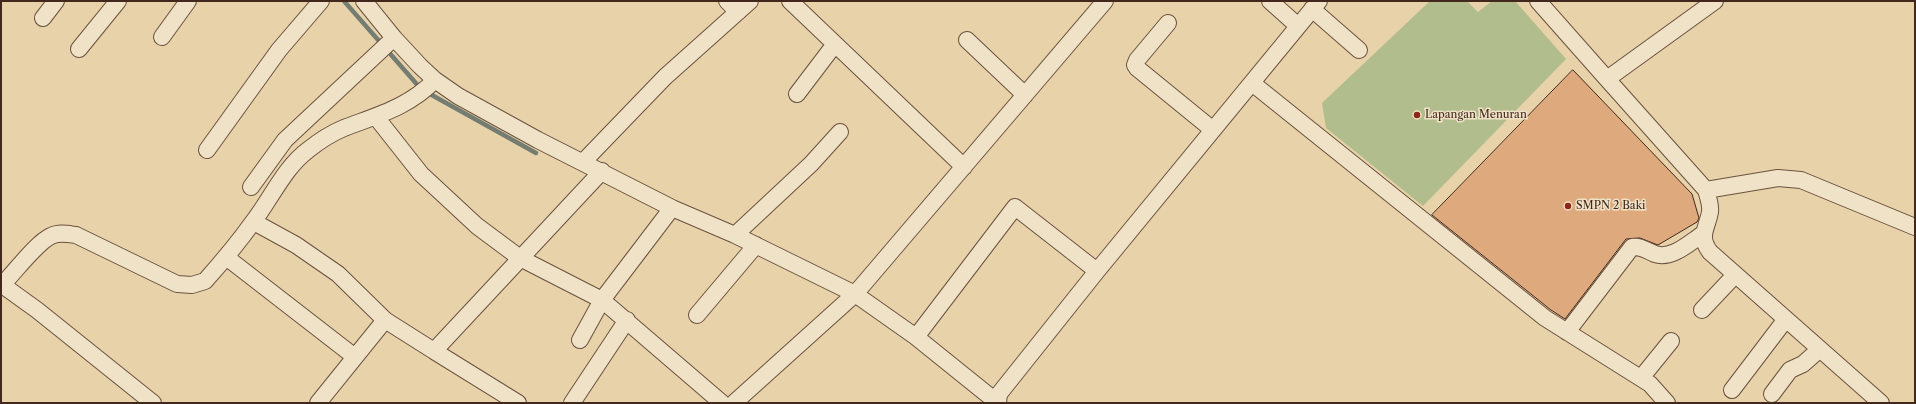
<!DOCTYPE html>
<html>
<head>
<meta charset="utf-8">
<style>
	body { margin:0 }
	#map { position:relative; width:1916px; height:404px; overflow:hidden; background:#e7d2a9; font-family:"Libre Caslon Text",serif }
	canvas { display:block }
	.frame { position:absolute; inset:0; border:2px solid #42271c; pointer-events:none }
</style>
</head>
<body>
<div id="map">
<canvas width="1916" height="404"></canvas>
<div class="frame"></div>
</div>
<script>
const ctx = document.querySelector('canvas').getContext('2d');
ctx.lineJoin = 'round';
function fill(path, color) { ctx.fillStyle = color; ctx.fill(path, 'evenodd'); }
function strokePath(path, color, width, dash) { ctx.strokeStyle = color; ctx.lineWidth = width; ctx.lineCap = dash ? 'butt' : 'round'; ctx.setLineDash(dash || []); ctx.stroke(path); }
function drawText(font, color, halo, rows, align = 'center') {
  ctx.font = font + ' "Libre Caslon Text",serif'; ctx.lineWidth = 3; ctx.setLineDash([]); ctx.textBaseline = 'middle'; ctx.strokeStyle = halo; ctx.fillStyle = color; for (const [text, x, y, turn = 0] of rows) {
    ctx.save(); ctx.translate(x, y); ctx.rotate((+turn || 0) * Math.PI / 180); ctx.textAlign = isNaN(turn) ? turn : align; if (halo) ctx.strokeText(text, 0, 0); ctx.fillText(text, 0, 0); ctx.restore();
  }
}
fill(new Path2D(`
	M1430,1H1467L1478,12L1492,1H1515L1566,59L1423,206L1326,128L1322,103Z`), '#b1bd8c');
strokePath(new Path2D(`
	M344,1L421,89L536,153`), '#757d73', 4.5);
const building = new Path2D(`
	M1573,70L1692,194L1699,218L1697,222L1658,245L1640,238L1626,239L1565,319L1551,310L1432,215Z`);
fill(building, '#dea97c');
strokePath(building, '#42271c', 1);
const minor = new Path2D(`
	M364,1L394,38L420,66L435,80L458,96L538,140L672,208L735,235L855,294L1105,1
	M727,1L738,12
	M790,1L964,167
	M1270,1L1298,26
	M1538,1L1607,79L1715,1
	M1312,9L1359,50
	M43,18L56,1
	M1168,23L1137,60L1135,65L1137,68L1213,130
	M162,37L188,1
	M967,40L1025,95
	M79,49L118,1
	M1607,79L1706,190C1708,197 1711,205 1710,212C1707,229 1698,236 1710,252L1881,403
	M1252,83L1545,318L1650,384L1667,403
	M797,94L835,44
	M376,117L421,174L477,226L520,258L602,300L722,403
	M207,150L279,50L321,1
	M583,162L665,77L750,1
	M251,187L285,140L394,38
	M1706,190L1778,178L1801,180L1915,227
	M254,222L296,245L338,274L385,320
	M735,235L811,164L840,132
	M226,257L355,357
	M1,284L37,310L153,403
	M2,285C15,272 36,243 51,236C59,232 68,234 76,235L177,284L192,285L205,281C222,262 238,243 253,222C271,199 284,168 308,150C318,142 332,133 344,128C378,115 409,107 435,80
	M1702,310L1735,275
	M697,315L756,245
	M1567,332L1632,247C1642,246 1647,251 1655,254C1672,260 1690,242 1703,234
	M916,337L1015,207L1097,271
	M580,340L602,300L672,208
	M434,351L518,403
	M1641,378L1671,341
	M1732,390L1786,319
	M1772,394L1790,370L1803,364L1820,349
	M318,403L385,320L434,351L602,171
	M572,403L627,320
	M734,403L855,294L916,337L998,403
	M998,403L999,394L1097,271L1319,1`);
strokePath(minor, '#6b523f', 18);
strokePath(minor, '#efe2c7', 16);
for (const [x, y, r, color] of [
	[1417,115,4,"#8f2418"],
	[1568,206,4,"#8f2418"]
]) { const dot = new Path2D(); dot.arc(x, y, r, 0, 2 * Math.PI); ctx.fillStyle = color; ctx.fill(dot); strokePath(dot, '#efe2c7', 1.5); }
drawText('11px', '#42271c', '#efe2c7', [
	["Lapangan Menuran",1425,115],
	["SMPN 2 Baki",1576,206]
], 'left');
</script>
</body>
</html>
